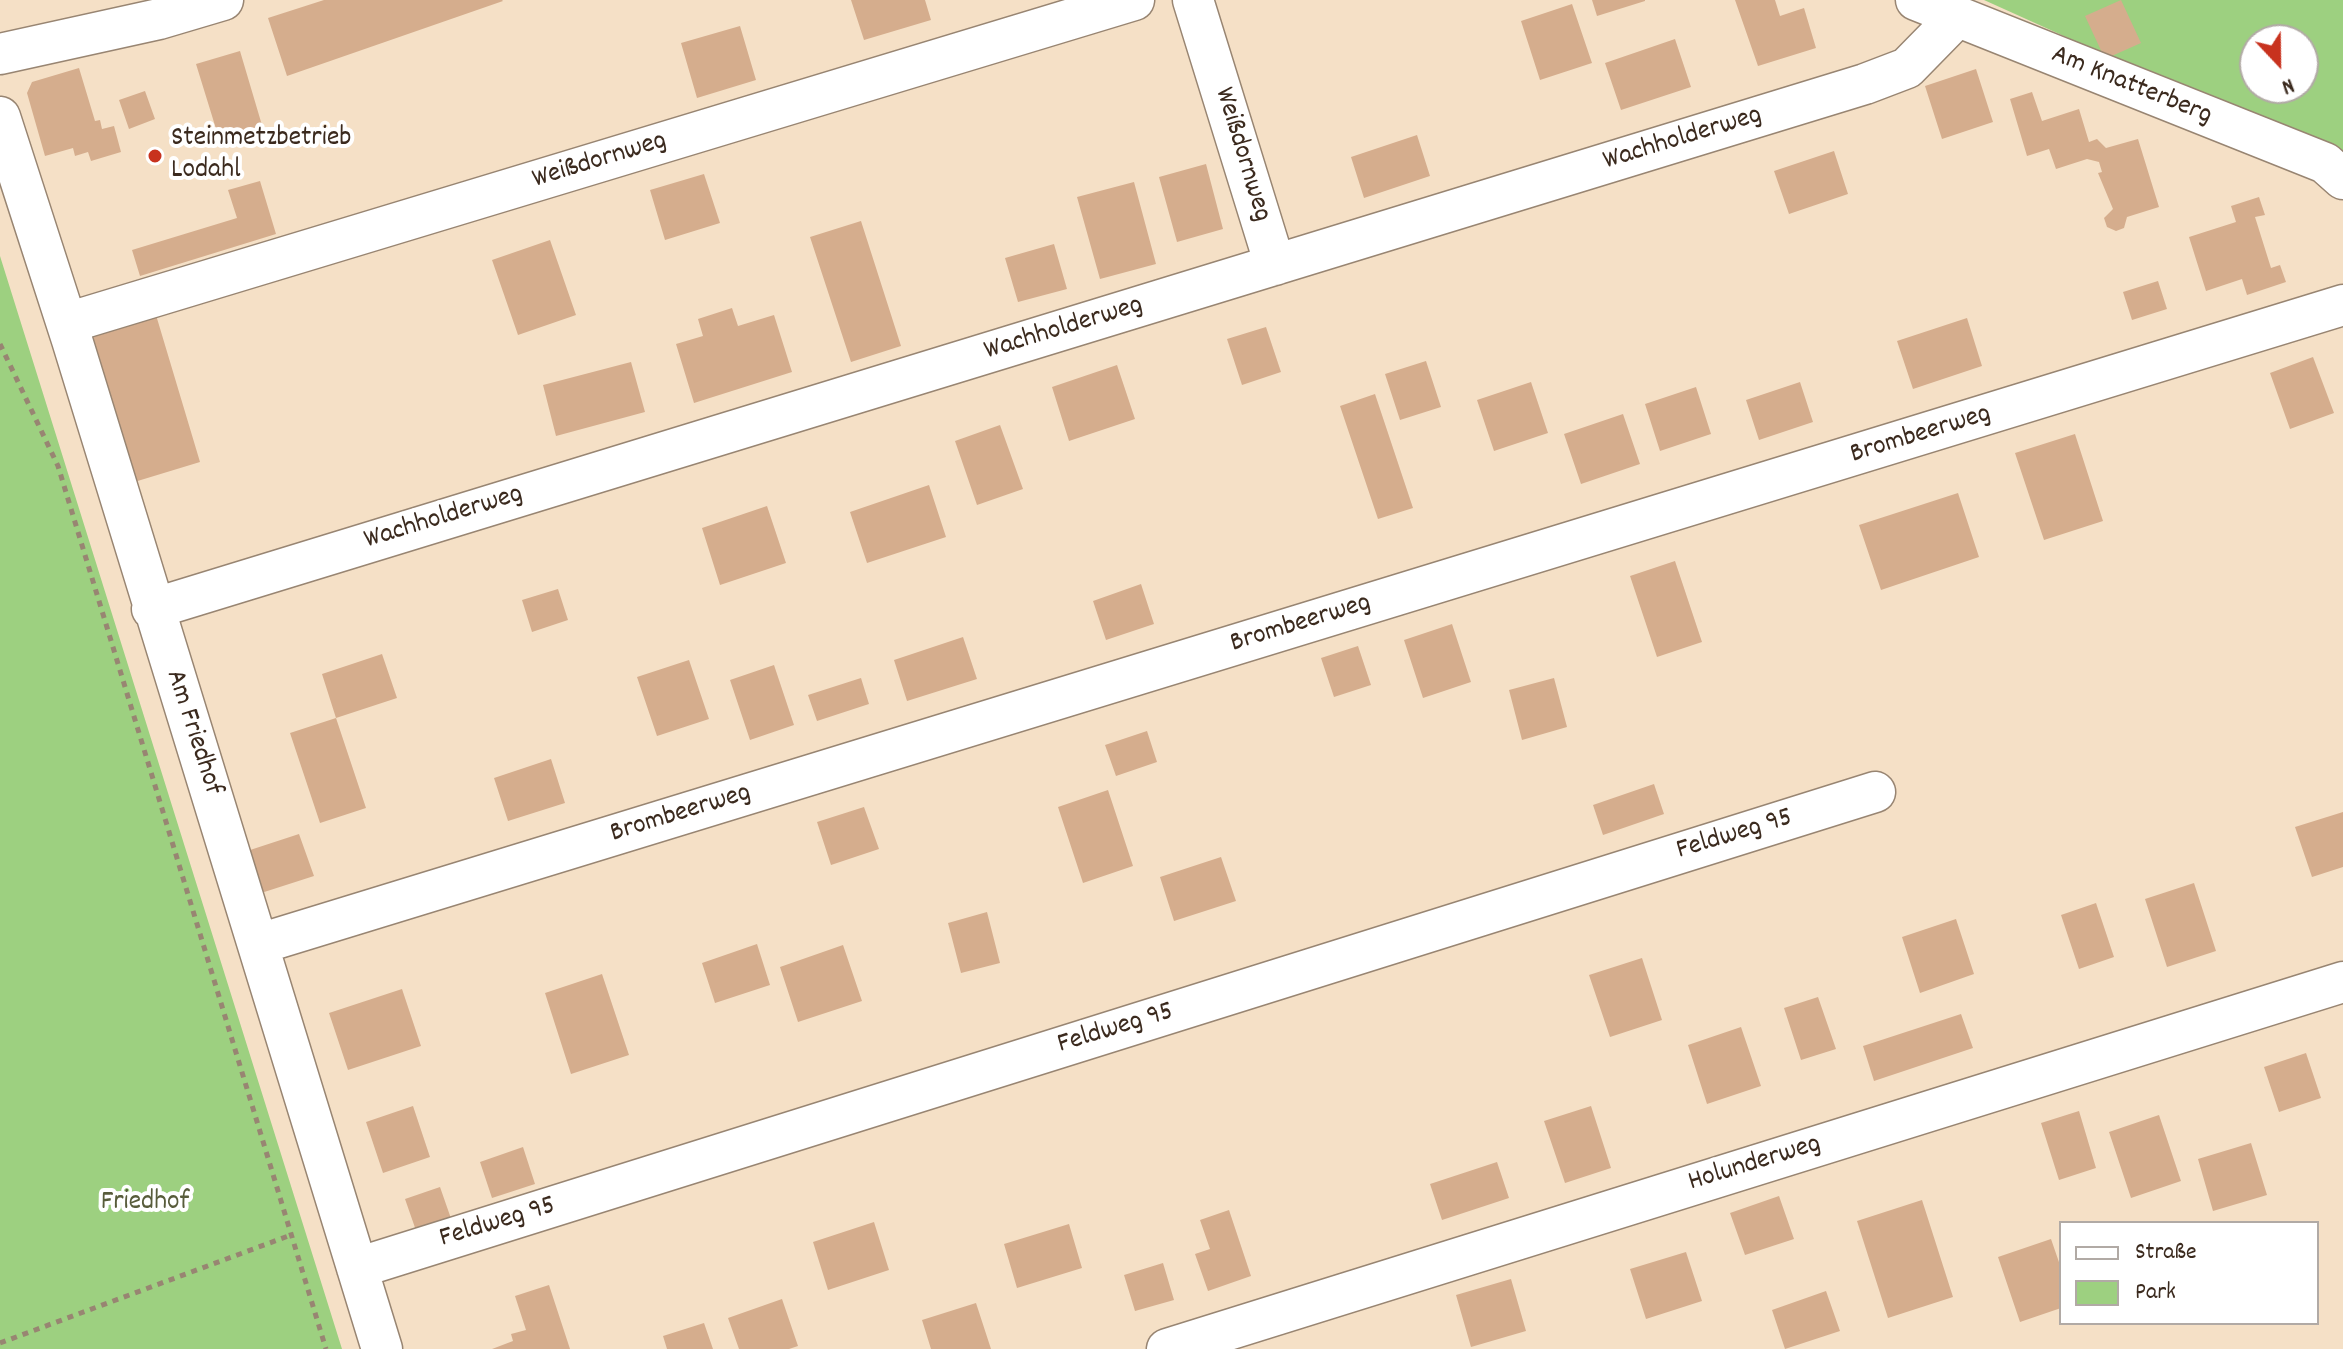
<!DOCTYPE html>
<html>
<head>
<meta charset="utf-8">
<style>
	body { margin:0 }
	#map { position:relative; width:2343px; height:1349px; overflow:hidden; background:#f5e0c6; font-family:Dekko,sans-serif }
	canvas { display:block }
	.legend { position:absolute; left:2059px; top:1221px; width:260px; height:104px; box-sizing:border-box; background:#fff; border:2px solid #b1aaa5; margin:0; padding:10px 14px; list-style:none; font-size:24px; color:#3b2a1e }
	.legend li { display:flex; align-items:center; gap:16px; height:40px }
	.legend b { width:40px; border:2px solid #b1aaa5 }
	.north { position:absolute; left:2239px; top:24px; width:80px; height:80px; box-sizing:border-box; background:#fff; border:2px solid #b1aaa5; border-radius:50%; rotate:158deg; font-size:22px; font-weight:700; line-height:32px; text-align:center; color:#3b2a1e }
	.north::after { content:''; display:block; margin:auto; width:28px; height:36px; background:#c8321e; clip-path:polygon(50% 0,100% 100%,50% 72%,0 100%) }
</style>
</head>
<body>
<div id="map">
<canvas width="2343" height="1349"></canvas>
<ul class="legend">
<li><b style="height:10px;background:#fff"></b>Straße</li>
<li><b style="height:22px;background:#9dd080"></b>Park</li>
</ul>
<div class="north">N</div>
</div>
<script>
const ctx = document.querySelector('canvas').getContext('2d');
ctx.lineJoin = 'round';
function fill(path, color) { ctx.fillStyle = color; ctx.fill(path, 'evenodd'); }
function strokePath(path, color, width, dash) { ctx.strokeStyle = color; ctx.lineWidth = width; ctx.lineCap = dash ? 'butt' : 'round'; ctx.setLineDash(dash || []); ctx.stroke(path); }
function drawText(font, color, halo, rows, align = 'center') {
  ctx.font = font + ' Dekko,sans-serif'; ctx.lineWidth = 8; ctx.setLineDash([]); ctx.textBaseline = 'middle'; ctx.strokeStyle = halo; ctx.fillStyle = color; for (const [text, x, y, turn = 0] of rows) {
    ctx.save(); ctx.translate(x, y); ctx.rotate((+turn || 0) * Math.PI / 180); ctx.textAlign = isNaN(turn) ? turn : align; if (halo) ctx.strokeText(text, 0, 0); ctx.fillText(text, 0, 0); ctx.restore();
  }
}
fill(new Path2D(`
	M1984,0H2343V162ZM2255,40H2303V88H2255Z
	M0,256L342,1349H0Z`), '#9dd080');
fill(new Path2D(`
	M324,0H502L503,1L287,76L268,18Z
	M851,0H925L931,20L864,40Z
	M1592,0H1645V1L1597,16Z
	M1735,0H1775L1780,16L1804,8L1816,48L1758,66Z
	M2121,0L2141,43L2105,59L2085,16Z
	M1572,4L1592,63L1540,80L1521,21Z
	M740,26L756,80L697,98L681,43Z
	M1675,39L1691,87L1621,110L1605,63Z
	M240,51L264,132L221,145L196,64Z
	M79,68L95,121L100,120L102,129L114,126L121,152L91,161L88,152L75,156L73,148L45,156L27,93L32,82Z
	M1976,69L1993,122L1942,139L1925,86Z
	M145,91L155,119L129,129L119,100Z
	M2032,92L2042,121L2079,109L2089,142L2097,139L2106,148L2138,139L2159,207L2127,217L2124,228L2116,231L2107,227L2104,218L2113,209L2098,173L2102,172L2099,162L2087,159L2056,169L2049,149L2027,156L2010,99Z
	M1417,135L1430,176L1364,198L1351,157Z
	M1834,151L1848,194L1789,214L1774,171Z
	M1206,164L1223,229L1177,242L1159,177Z
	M704,174L720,223L665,240L650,190Z
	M260,181L276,234L140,276L132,250L237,218L228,190Z
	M1134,182L1156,264L1100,279L1077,197Z
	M2259,197L2265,215L2255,217L2271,268L2280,265L2286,282L2247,295L2242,279L2206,291L2189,237L2236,222L2231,206Z
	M861,221L901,346L851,362L810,237Z
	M550,240L576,315L518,335L492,260Z
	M1054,244L1067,289L1018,302L1005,258Z
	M2158,281L2167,309L2132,320L2123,292Z
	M732,308L738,326L774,315L792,372L694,403L676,344L703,336L698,319Z
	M156,315L200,462L131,483L86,336Z
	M1967,318L1982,366L1913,389L1897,341Z
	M1266,327L1281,372L1242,385L1227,339Z
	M2313,357L2334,413L2290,429L2270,373Z
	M1426,361L1441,407L1400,420L1385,374Z
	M631,362L645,412L556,436L543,385Z
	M1117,365L1135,419L1069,441L1052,387Z
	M1531,382L1548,433L1494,451L1477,400Z
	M1800,382L1813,422L1759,440L1746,400Z
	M1696,387L1711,434L1660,451L1645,404Z
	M1375,394L1413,508L1378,519L1340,406Z
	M1623,414L1640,464L1581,484L1564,434Z
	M1000,425L1023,489L977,505L955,441Z
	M2075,434L2103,521L2044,540L2015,453Z
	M929,485L946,537L867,563L850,512Z
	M1958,493L1979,557L1881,590L1859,525Z
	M767,506L786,563L720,585L702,528Z
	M1675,561L1702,642L1657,657L1630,576Z
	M1141,584L1154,624L1106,640L1093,601Z
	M558,589L568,620L532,632L522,600Z
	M1452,624L1471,682L1423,698L1404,640Z
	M963,637L977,679L907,701L894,660Z
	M1358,646L1371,685L1334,697L1321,658Z
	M382,654L397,698L336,718L322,674Z
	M689,660L709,719L657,736L637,677Z
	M774,665L794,725L750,740L730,680Z
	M861,678L869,704L817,721L808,695Z
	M1554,678L1567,727L1522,740L1509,690Z
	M336,718L366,808L320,823L290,733Z
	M1147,731L1157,762L1116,776L1105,745Z
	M551,759L565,803L508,821L494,778Z
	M1654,784L1664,814L1603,835L1593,805Z
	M1108,790L1133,866L1083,883L1058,807Z
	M864,807L879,849L831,865L817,822Z
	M2343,812V867L2312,877L2295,827Z
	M299,834L314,876L258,894L244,852Z
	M1221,857L1236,901L1174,921L1160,877Z
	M2194,883L2216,951L2167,967L2145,899Z
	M2096,903L2114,957L2079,969L2061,915Z
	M987,912L1000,963L961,973L948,923Z
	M1956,919L1974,974L1920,993L1902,937Z
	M757,944L770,985L715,1003L702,963Z
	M843,945L862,1001L798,1022L780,967Z
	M1642,958L1662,1020L1610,1037L1589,975Z
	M602,974L629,1055L571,1074L545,993Z
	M402,989L421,1046L348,1070L329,1013Z
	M1818,997L1836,1049L1801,1060L1784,1008Z
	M1961,1014L1973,1048L1874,1081L1863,1046Z
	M1741,1027L1761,1086L1707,1104L1688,1045Z
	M2306,1053L2321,1098L2279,1112L2264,1067Z
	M413,1106L430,1157L383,1173L366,1122Z
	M1591,1106L1611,1168L1565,1183L1544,1121Z
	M2079,1111L2096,1168L2059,1180L2041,1123Z
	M2159,1115L2181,1181L2131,1198L2109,1132Z
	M2251,1143L2267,1195L2213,1211L2198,1159Z
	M523,1147L535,1184L492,1198L480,1162Z
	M1497,1162L1509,1198L1442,1220L1430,1184Z
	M440,1187L455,1230L420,1242L405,1199Z
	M1779,1196L1794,1239L1745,1255L1730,1213Z
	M1922,1200L1953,1297L1888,1318L1857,1221Z
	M1229,1210L1251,1276L1208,1291L1195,1254L1210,1249L1200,1220Z
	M874,1222L889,1270L828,1290L813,1242Z
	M1069,1224L1082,1268L1017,1288L1004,1244Z
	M2051,1239L2061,1268V1308L2020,1322L1998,1257Z
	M1686,1252L1702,1301L1646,1319L1630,1269Z
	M1163,1263L1174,1300L1135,1311L1124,1275Z
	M1511,1279L1526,1331L1471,1347L1456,1295Z
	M549,1285L570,1349H492L513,1341L511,1334L526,1330L515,1296Z
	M1826,1291L1840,1331L1785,1349L1772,1310Z
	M782,1299L798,1346L789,1349H739L728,1318Z
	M976,1303L991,1349H931L922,1320Z
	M704,1323L713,1349H667L663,1336Z`), '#d5ad8d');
const minor = new Path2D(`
	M1193,0L1275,265
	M1916,0L2325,163L2343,179
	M0,54L159,19L223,0
	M0,117L72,340L382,1349
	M67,323L1134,0
	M152,609L1865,84L1907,68L1956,18
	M259,944L2343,305
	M357,1268L1875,792
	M1167,1349L2343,982`);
strokePath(minor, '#988572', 43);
strokePath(new Path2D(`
	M0,344L58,466L326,1349
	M0,1343L291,1235`), '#988572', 5, [6, 6]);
strokePath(minor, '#fff', 40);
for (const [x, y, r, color] of [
	[155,156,8,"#c8321e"]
]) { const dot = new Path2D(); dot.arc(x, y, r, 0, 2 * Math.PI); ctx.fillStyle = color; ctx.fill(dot); strokePath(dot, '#fff', 3); }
drawText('28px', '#3b2a1e', '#fff', [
	["Am Knatterberg",2131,87,22],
	["Wachholderweg",1683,140,-17],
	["Weißdornweg",1241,155,73],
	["Weißdornweg",600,162,-17],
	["Wachholderweg",1064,330,-17],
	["Brombeerweg",1921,436,-17],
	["Wachholderweg",444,519,-17],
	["Brombeerweg",1301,625,-17],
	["Am Friedhof",192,733,72],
	["Brombeerweg",681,815,-17],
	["Feldweg 95",1735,836,-17],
	["Feldweg 95",1116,1030,-17],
	["Holunderweg",1755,1165,-17],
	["Feldweg 95",498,1224,-17]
]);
drawText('28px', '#3b2a1e', '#fff', [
	["Steinmetzbetrieb",171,140],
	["Lodahl",171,172]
], 'left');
drawText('28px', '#585c3b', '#fff', [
	["Friedhof",145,1204]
]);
</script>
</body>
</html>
